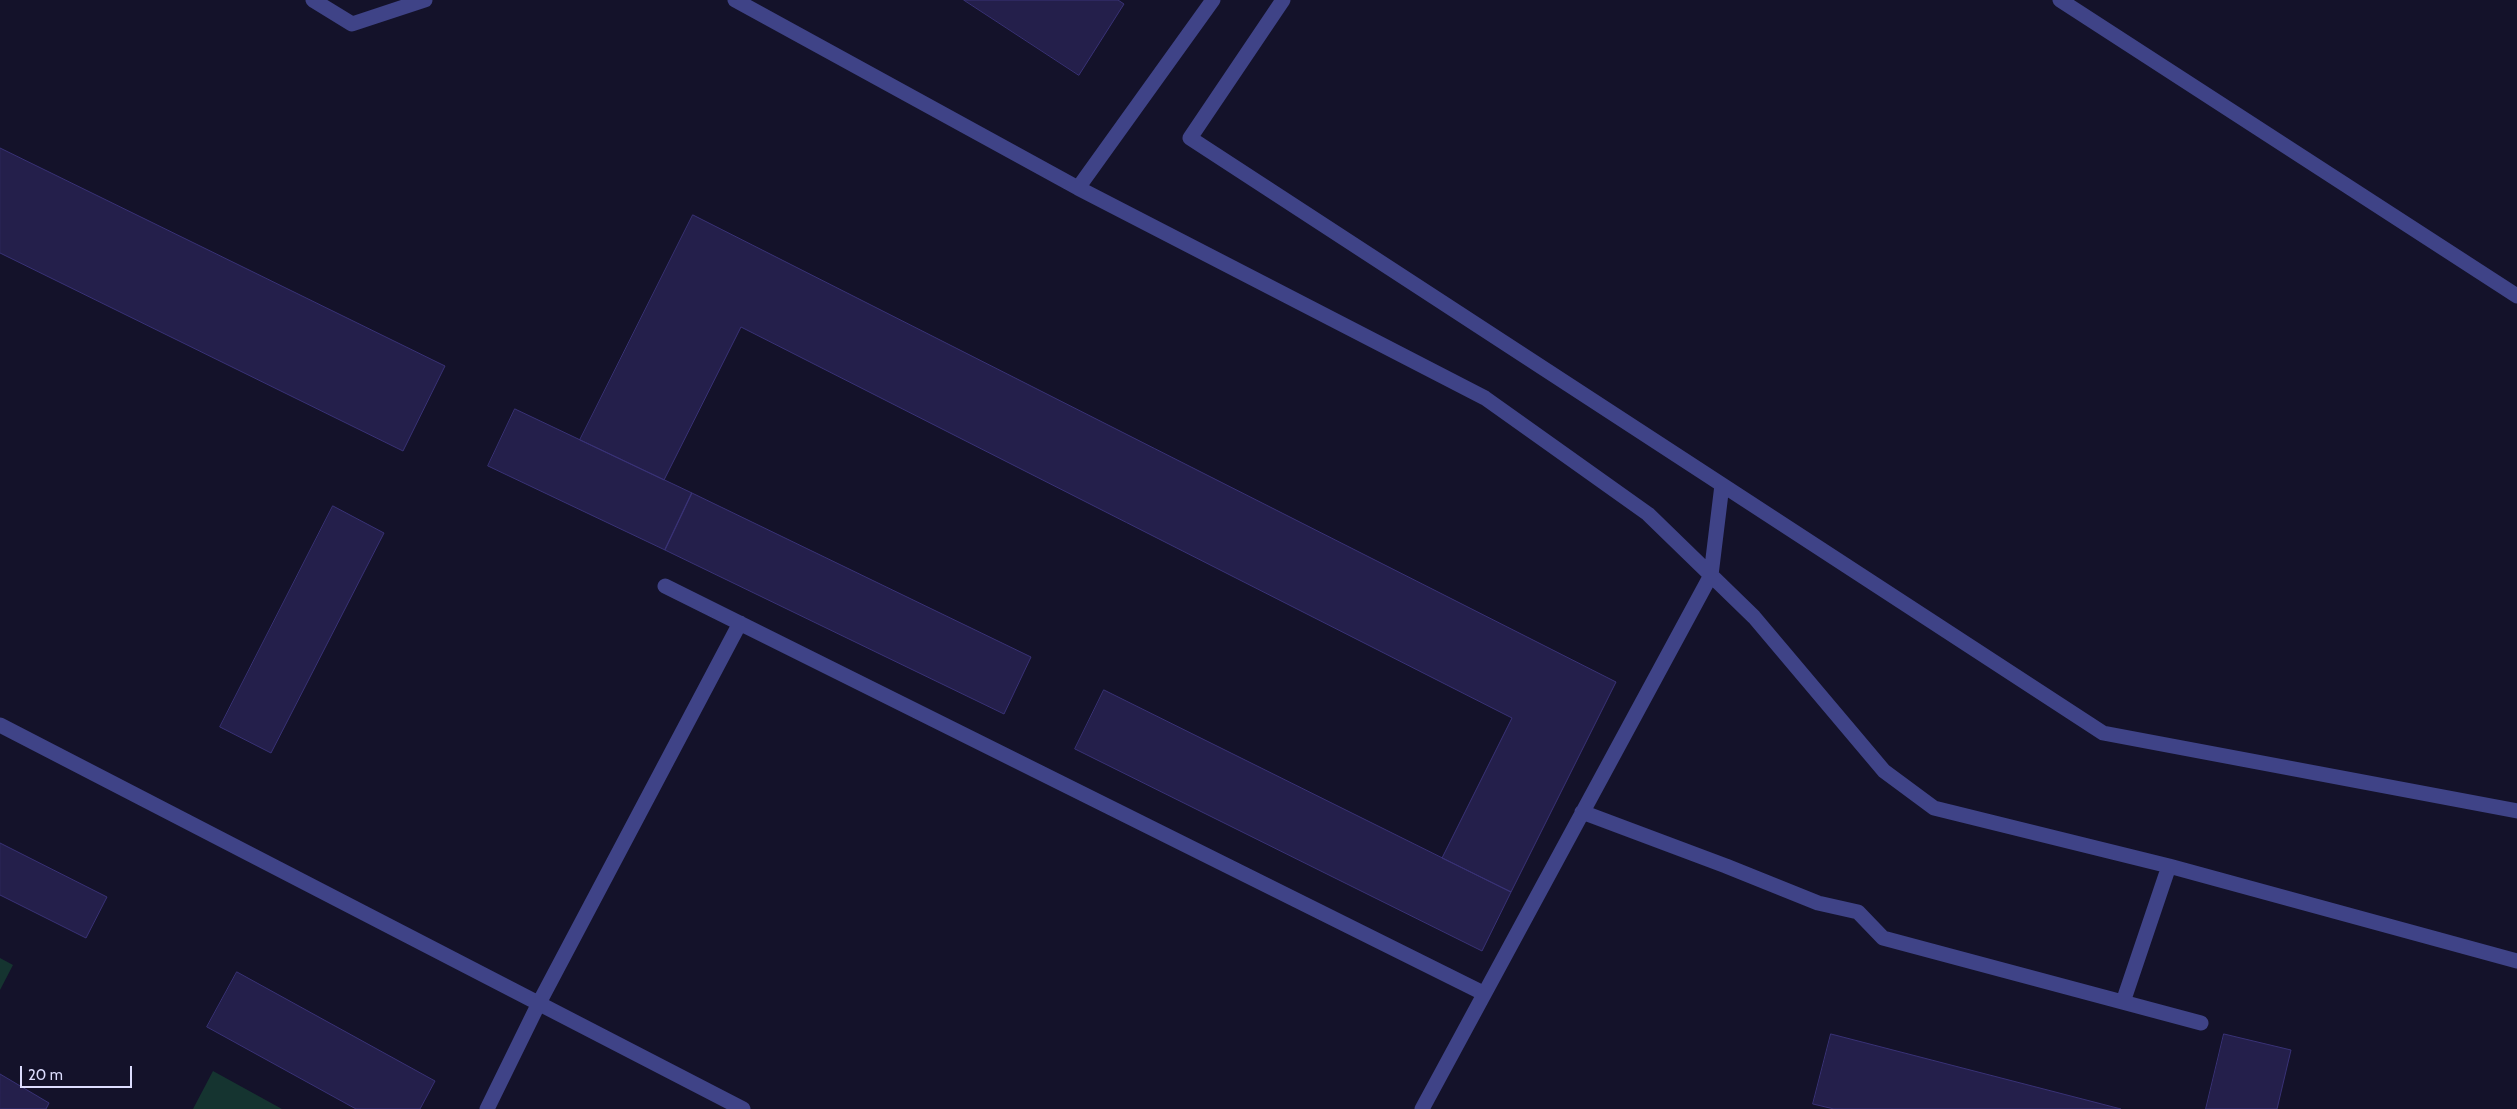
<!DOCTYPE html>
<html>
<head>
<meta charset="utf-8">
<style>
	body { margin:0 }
	#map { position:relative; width:2517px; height:1109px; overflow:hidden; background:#14122a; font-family:Cabin,sans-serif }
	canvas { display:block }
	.scale { position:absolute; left:20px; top:1066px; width:112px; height:22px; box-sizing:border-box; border:2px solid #ddddfe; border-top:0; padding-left:6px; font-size:15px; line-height:18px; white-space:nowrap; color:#ddddfe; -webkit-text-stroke:4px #14122a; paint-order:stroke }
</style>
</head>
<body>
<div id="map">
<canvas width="2517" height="1109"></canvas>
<div class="scale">20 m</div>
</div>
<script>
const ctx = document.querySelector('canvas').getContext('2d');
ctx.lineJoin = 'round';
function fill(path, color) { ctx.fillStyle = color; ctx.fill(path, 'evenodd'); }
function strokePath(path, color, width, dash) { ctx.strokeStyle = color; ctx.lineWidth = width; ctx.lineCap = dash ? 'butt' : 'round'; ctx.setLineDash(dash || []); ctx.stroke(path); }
fill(new Path2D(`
	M0,958L13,965L0,990Z
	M213,1071L282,1109H193Z`), '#153430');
const building = new Path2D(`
	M964,0H1118L1124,4L1079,75Z
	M0,148L445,366L403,451L0,253Z
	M693,215L1616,682L1511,892L1442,858L1512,718L741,327L664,480L580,440Z
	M515,409L692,493L665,550L488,466Z
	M692,493L1031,657L1004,714L665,550Z
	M333,506L384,533L271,753L220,727Z
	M1104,690L1511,892L1482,951L1075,749Z
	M0,843L107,897L86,938L0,895Z
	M237,972L435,1081L420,1109H356L207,1027Z
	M1831,1034L2121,1109H1834L1813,1104Z
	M2224,1034L2291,1050L2277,1109H2206Z
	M0,1074L49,1103L46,1109H0Z`);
fill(building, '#241f4b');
strokePath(building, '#393276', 1);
strokePath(new Path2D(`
	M313,0L352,24L425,0
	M735,0L1078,188L1485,398L1648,514L1754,617L1884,771L1934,808L2169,866L2517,961
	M1283,0L1190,138L2103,733L2517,811
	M2060,0L2517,296
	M1078,188L1213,0
	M665,586L1483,993
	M0,725L743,1109
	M1582,812L1726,866L1818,903L1858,912L1883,938L2201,1023
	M2123,1002L2169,866
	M487,1109L539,1003L740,623
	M1422,1109L1711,575L1722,485`), '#3f4387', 15);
</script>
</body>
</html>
